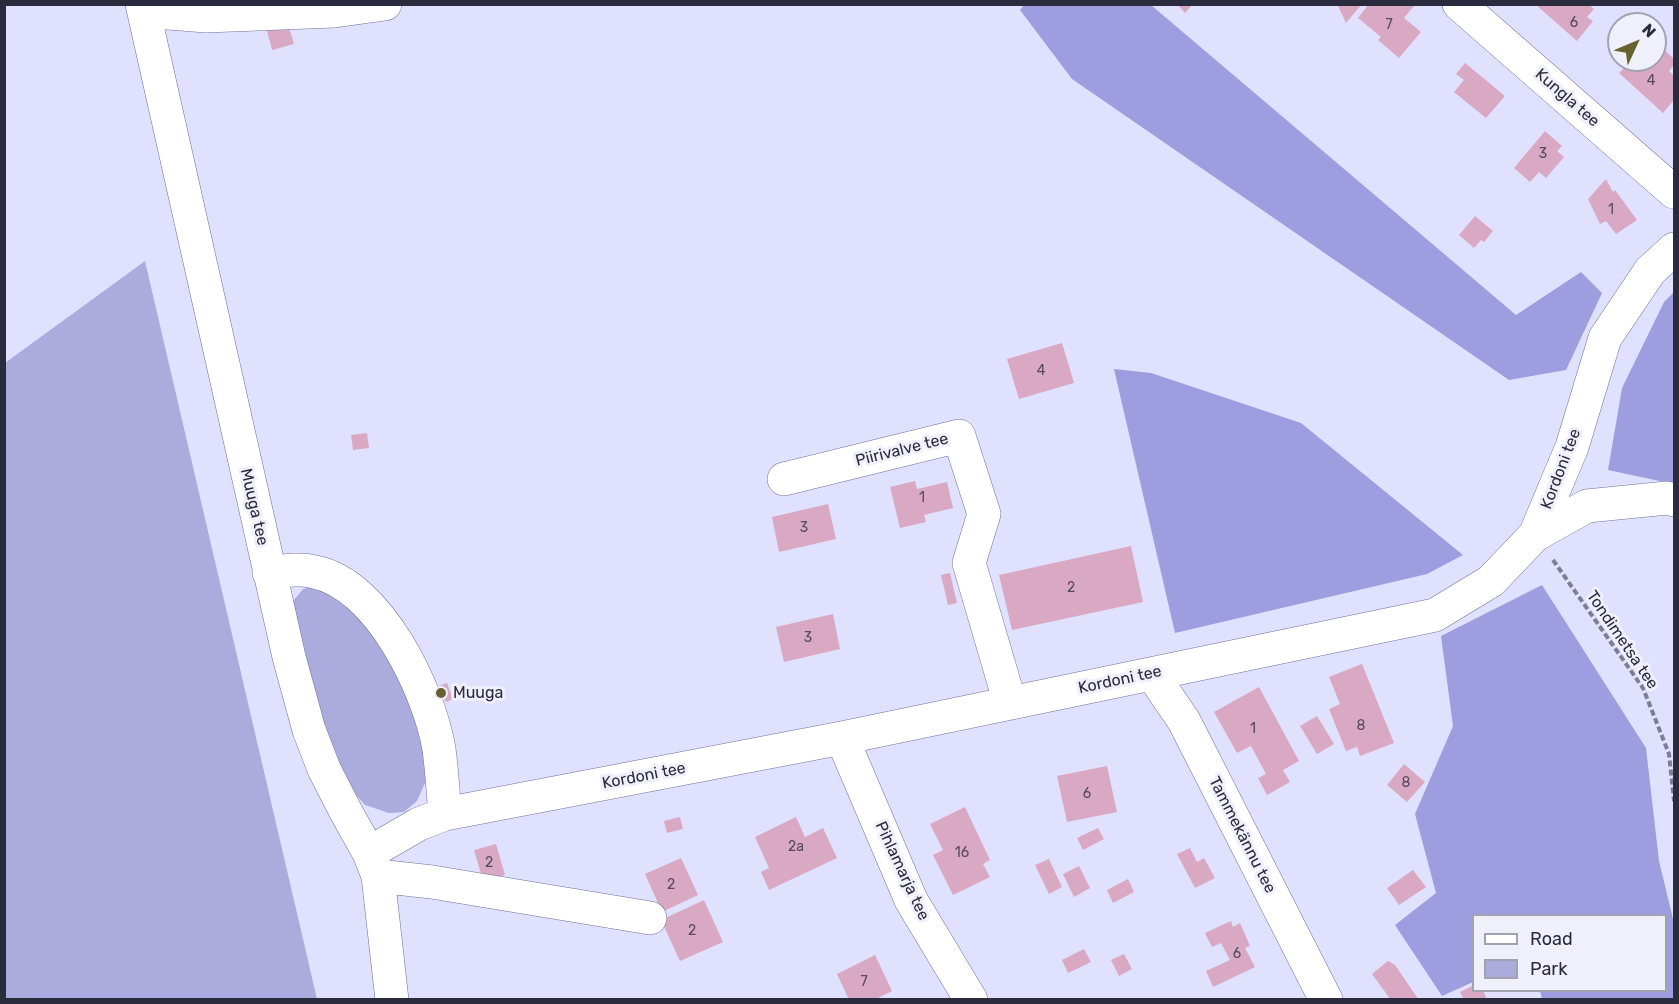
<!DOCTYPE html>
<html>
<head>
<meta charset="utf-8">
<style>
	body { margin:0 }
	#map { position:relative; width:1679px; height:1004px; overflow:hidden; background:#e0e1ff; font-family:Rubik,sans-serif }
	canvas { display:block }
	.frame { position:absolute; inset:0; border:6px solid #2b2b3e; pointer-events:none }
	.legend { position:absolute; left:1472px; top:914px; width:195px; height:78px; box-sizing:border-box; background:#eff0fa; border:2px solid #a1a1af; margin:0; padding:8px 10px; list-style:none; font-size:18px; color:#2b2b3e }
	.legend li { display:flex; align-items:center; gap:12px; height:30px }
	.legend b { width:30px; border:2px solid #a1a1af }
	.north { position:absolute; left:1607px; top:12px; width:60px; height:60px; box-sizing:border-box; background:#eff0fa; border:2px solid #a1a1af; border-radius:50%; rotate:46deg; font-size:16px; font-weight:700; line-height:24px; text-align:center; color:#2b2b3e }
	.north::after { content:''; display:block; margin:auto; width:21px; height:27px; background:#66612e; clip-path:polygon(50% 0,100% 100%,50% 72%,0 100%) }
</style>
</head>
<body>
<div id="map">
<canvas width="1679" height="1004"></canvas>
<div class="frame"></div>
<ul class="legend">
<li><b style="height:8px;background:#fff"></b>Road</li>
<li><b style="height:16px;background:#abacdd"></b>Park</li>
</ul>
<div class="north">N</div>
</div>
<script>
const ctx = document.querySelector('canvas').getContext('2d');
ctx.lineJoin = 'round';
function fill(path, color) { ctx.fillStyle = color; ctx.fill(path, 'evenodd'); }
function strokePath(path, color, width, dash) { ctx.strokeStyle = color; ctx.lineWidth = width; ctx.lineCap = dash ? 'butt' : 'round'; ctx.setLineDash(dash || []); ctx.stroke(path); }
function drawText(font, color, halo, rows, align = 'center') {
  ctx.font = font + ' Rubik,sans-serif'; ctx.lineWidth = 6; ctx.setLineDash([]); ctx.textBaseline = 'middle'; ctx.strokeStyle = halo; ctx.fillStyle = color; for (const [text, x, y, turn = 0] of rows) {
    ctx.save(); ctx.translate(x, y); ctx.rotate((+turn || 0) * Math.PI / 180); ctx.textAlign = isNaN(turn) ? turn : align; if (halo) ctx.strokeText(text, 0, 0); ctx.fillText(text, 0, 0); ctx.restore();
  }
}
fill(new Path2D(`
	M145,261L317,999H5V363Z
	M311,587L334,595L352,608L378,640L408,695L425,753L426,781L417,801L404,812L389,813L365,805L348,786L328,744L305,668L293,601L303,589Z`), '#abacdd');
fill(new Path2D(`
	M1024,5H1151L1516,315L1581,272L1602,293L1566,370L1509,380L1072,79L1020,10Z
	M1674,292V484L1608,470L1622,388L1664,302Z
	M1114,369L1151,373L1301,423L1463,555L1427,574L1175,633Z
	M1542,585L1646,748L1659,861L1674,923V999H1542L1540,991L1666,990V916H1474L1473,982L1442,996L1395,925L1436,893L1415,814L1453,726L1441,636Z`), '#9e9ddf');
fill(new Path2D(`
	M1177,4H1193L1185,13Z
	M1337,4H1362L1346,23Z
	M1369,4H1412L1414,6L1404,18L1421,32L1399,58L1378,40L1381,37L1358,18Z
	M1535,4H1588L1594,9L1587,17L1593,21L1577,41Z
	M288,24L294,44L272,50L267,31Z
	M1655,41L1674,59V65L1669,71L1674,76V100L1663,113L1619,73L1632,60H1655Z
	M1465,63L1505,96L1486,118L1454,92L1464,80L1456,74Z
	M1545,131L1562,146L1557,151L1564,157L1546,178L1539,172L1530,182L1514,168Z
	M1606,179L1613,192L1615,190L1637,220L1616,234L1606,221L1600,224L1588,199Z
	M1475,216L1493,231L1484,242L1481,240L1474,248L1459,235Z
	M1062,343L1074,383L1019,399L1007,359Z
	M367,433L369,448L353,450L351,435Z
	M915,481L917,489L947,482L953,508L924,515L926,522L900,528L890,487Z
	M828,504L836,539L779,552L772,517Z
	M1131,546L1143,602L1012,630L999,575Z
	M950,573L957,603L948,605L941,575Z
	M833,614L840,649L784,662L776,627Z
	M1362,664L1394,743L1360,756L1357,747L1346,751L1329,709L1340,704L1329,677Z
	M447,683L453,699L446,702L439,686Z
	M1259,687L1299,761L1283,770L1290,782L1267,795L1258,778L1266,774L1251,746L1237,753L1214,712Z
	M1317,716L1334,744L1317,754L1300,726Z
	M1404,764L1425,782L1407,802L1387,785Z
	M1107,766L1117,812L1067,822L1057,776Z
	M965,807L990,860L983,864L990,877L953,895L933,855L943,850L930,824Z
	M680,817L683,829L667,833L664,821Z
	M796,817L805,837L823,828L837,858L769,890L761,872L769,868L755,837Z
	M1098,828L1104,839L1083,850L1077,838Z
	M496,844L505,875L483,881L474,850Z
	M1190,848L1197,862L1204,858L1215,878L1195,888L1177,854Z
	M681,858L698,895L662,912L645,874Z
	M1049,859L1062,887L1049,894L1035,865Z
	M1079,866L1090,888L1074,897L1063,874Z
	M1413,870L1426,887L1399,905L1387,888Z
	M1128,879L1134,892L1113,903L1107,890Z
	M704,900L723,942L680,961L661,920Z
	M1231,921L1233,927L1240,923L1250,946L1245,948L1255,967L1213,987L1206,971L1230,960L1221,943L1212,947L1205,933Z
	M1084,949L1091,962L1068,973L1062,960Z
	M1124,954L1132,969L1119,976L1111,960Z
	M875,955L892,991L874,1000H849L837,974Z
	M1388,961L1395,965L1419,1000H1391L1372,974Z
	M1474,985V990H1483L1487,1000H1464L1460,992Z`), '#d9a8c3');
const minor = new Path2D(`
	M142,4L289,657L309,730L324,769L346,812L369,853L378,876L392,1000
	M1459,4L1674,192
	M144,11L206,16L334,11L385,4
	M784,479L959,436L984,514L969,563L1010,703
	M1535,535L1587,506L1667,498L1674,500
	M269,573C284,571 299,568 315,572C379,585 429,690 439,749C442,771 443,792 445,814
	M1152,674L1184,721L1326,1000
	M842,738L911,900L971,1000
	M369,853L419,824L445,814L842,738L1435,615L1491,581L1535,535L1572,447L1605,338L1650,271L1674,249
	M378,876L432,882L650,918`);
strokePath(minor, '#70709c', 34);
strokePath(new Path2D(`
	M1553,560L1643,688L1669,754L1674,801`), '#7d7e96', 4, [6, 3]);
strokePath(minor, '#fff', 33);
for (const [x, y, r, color] of [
	[441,693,6,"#66612e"]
]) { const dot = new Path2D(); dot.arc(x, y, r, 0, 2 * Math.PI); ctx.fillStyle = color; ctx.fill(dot); strokePath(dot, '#eff0fa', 2); }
drawText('14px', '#564a5f', null, [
	["6",1574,23],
	["7",1389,25],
	["4",1651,81],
	["3",1543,154],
	["1",1611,210],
	["4",1041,371],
	["1",922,498],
	["3",804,528],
	["2",1071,588],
	["3",808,638],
	["8",1361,726],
	["1",1253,729],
	["8",1406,783],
	["6",1087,794],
	["2a",796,847],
	["16",962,853],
	["2",489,863],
	["2",671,885],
	["2",692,931],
	["6",1237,954],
	["7",864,982]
]);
drawText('16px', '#2b2b3e', '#eff0fa', [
	["Kungla tee",1567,98,41],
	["Piirivalve tee",902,450,-14],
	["Kordoni tee",1561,469,-69],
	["Muuga tee",254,507,77],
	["Tondimetsa tee",1622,640,56],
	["Kordoni tee",1120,680,-12],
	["Kordoni tee",644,776,-11],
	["Tammekännu tee",1242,835,63],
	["Pihlamarja tee",902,871,65]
]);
drawText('16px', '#2b2b3e', '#eff0fa', [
	["Muuga",453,693]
], 'left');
</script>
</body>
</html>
